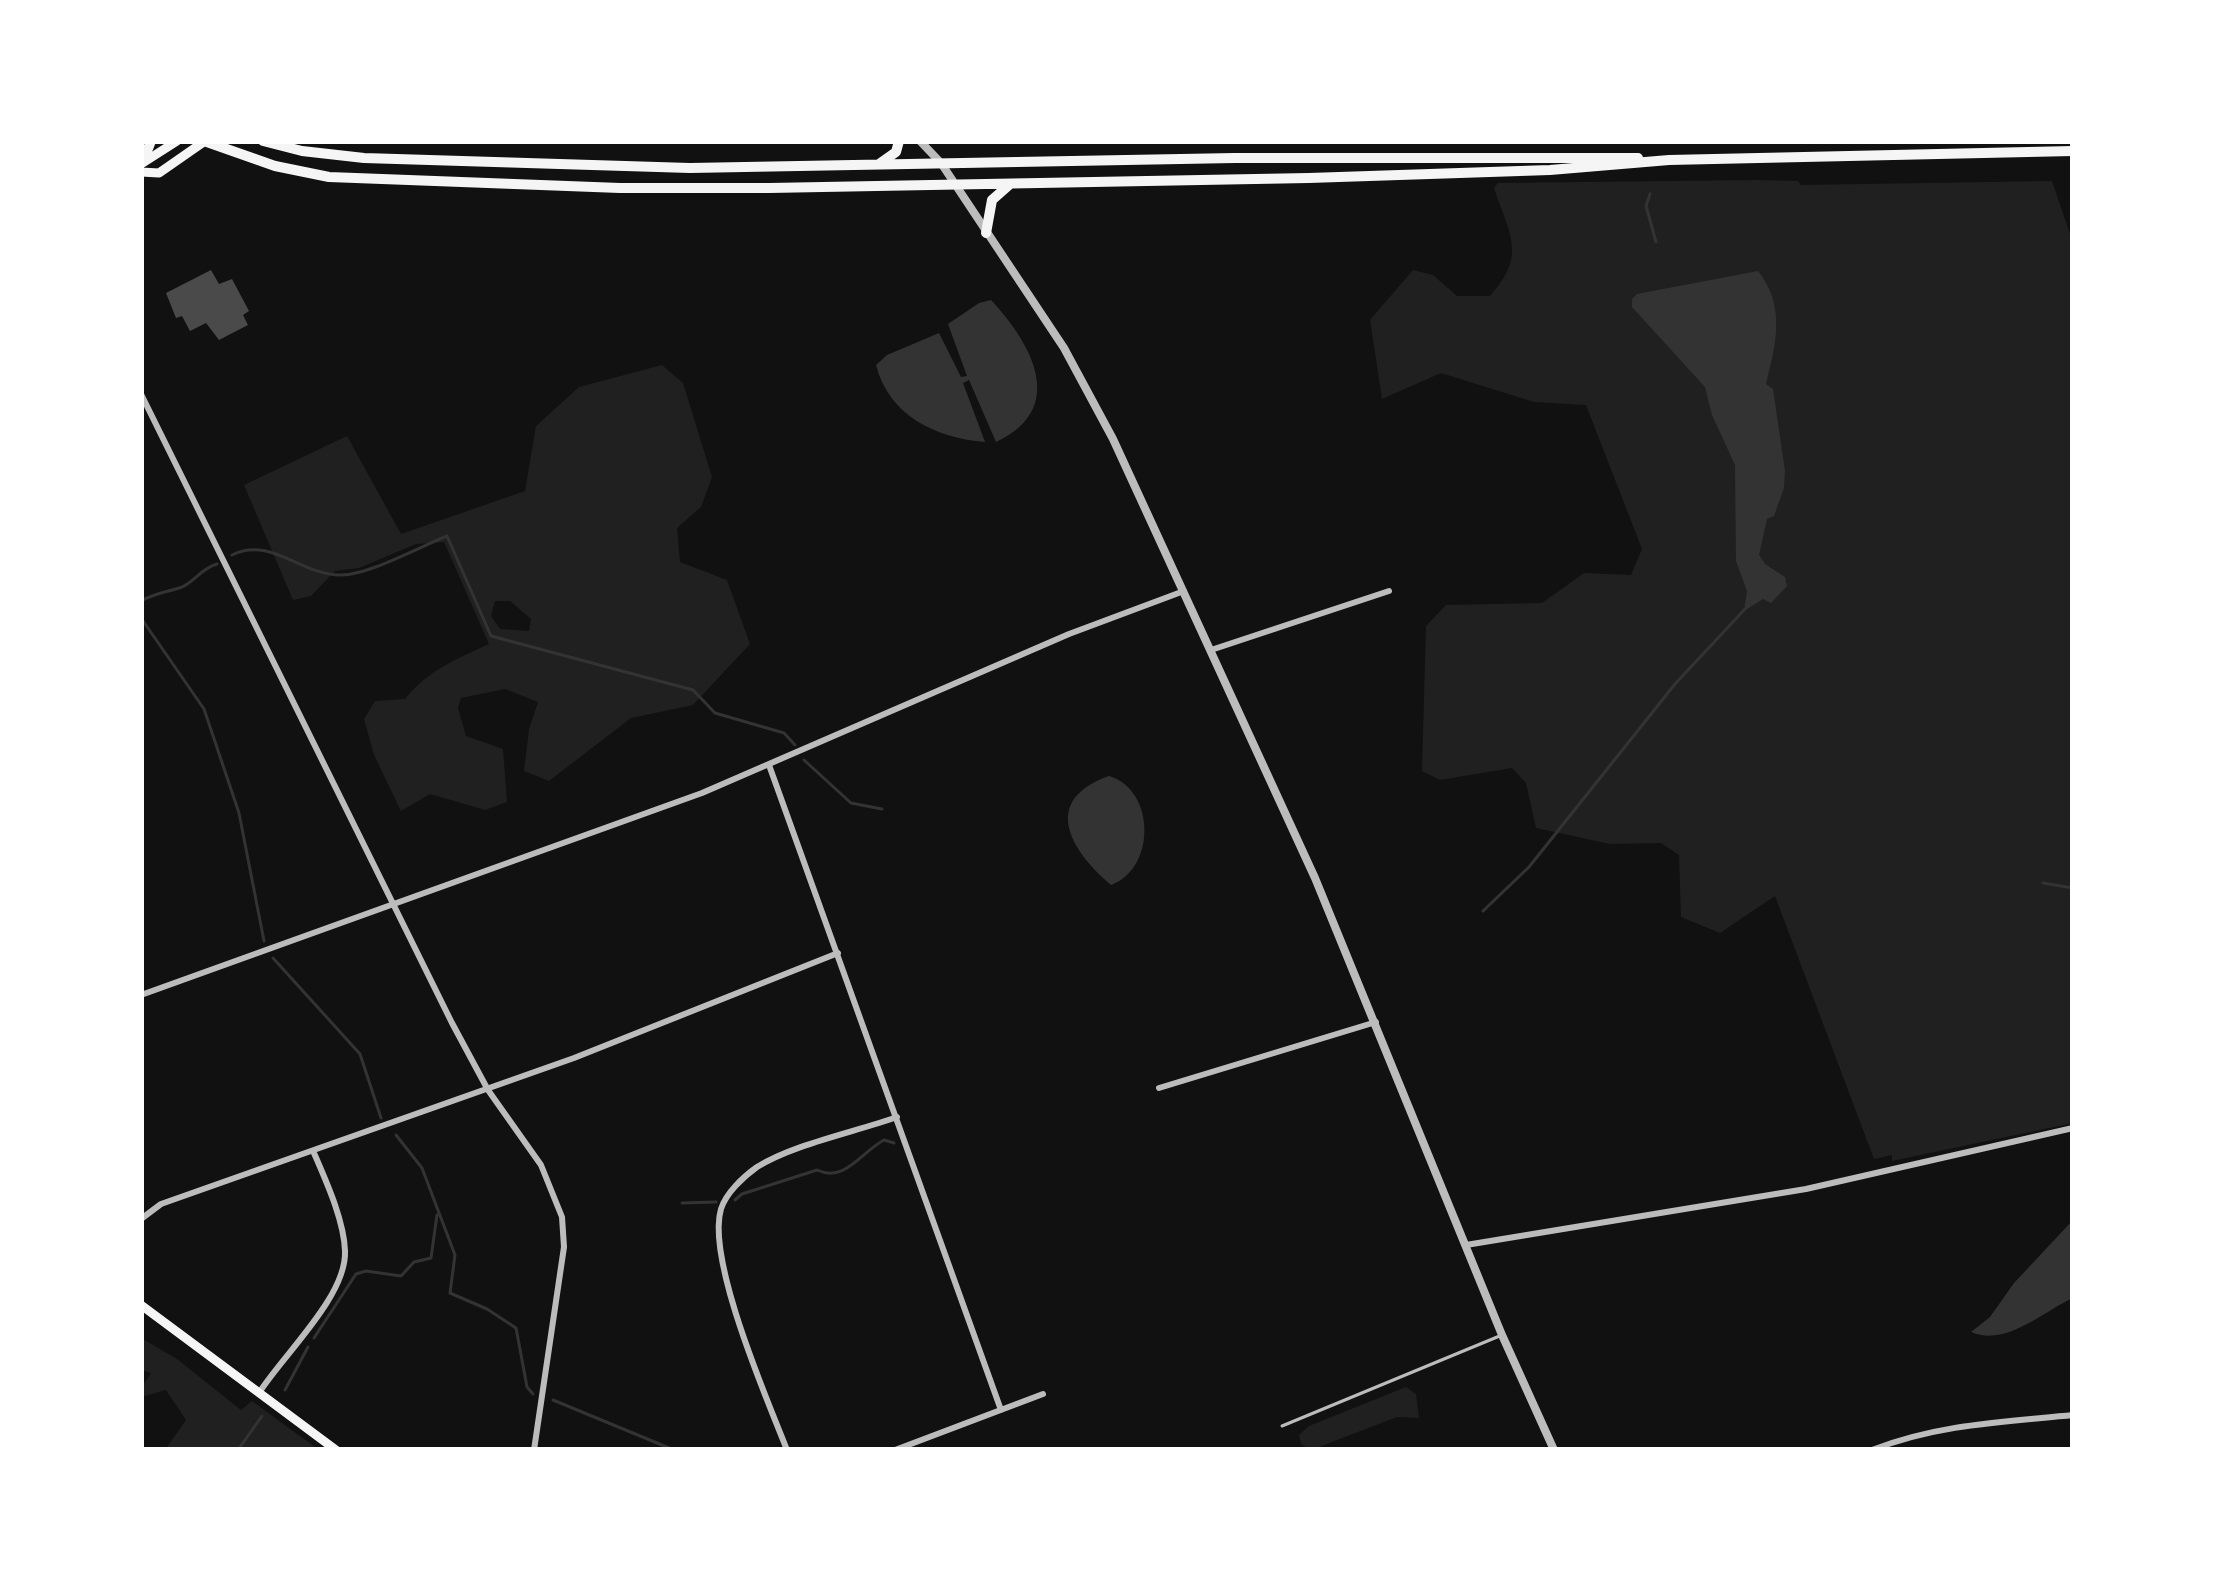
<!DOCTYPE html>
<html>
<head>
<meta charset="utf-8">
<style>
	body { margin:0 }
	#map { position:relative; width:2214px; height:1591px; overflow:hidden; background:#111; font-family:"Times New Roman",serif }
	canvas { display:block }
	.frame { position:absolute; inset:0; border:144px solid #fff; pointer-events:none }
</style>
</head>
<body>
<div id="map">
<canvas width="2214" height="1591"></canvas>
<div class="frame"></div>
</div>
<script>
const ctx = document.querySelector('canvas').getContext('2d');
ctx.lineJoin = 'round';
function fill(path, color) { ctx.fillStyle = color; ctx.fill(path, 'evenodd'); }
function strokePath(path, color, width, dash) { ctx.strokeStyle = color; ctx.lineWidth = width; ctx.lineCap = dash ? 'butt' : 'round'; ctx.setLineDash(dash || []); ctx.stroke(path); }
fill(new Path2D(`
	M1759,180L1798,181L1801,185L2052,181L2073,243V1123L1892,1161V1155L1874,1159L1775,896L1720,933L1681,917L1679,855L1661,843L1610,844L1536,828L1526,783L1512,768L1440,780L1422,771L1426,626L1446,605L1542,603L1584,573L1631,575L1642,549L1586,405L1534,402L1441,373L1382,399L1370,320L1413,270L1433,275L1457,296H1490C1527,255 1510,236 1494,188L1498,183Z
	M662,365L683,383L712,477L701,507L677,528L680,562L727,580L750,644L693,705L631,718L549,781L524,771L529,729L538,702L505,689L461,698L458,708L466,736L503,749L507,802L485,810L430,794L401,811L374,755L364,719L375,701L405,699C428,670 457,659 489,644L444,542L416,544L359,568L335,571L311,596L293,600L244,485L347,436L401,534L525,491L536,426L579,387ZM510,601L531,619L529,631L500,629L491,616L495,601Z
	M141,1338L177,1359L241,1410L252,1401L319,1450H171L167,1447L186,1420L166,1390L141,1397V1388L151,1373L141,1370Z
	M1406,1387L1416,1394L1419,1418L1397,1417L1311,1450L1301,1444L1299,1435L1309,1426Z`), '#202020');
fill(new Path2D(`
	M1758,271C1786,306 1776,344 1766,384L1773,389L1785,471L1784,488L1774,516L1767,519L1759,555L1765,564L1785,577L1787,586L1771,603L1763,599L1744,611L1747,591L1736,561L1735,465L1712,415L1705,387L1632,307V299L1637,294Z
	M991,300C1031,343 1069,408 996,442L969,380L963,383L985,442C936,438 889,416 876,365L887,355L939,333L961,377L967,376L948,324L979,303Z
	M1109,776C1156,790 1156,869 1111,885C1069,849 1041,800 1109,776Z
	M2073,1220V1298C2042,1312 2006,1347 1971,1332L1990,1317L2014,1283Z`), '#333');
strokePath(new Path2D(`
	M1650,194L1646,206L1656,242
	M232,555C271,536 301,575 340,575C367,576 419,547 447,536L491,636L693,690L715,713L784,733L795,745
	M141,601C155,593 168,592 182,587C195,581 202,568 217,564
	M141,618L204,709L239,813L264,941
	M804,760L851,803L882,809
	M2043,883L2073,888
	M1483,911L1529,867L1675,684L1745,609
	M273,958L360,1054L381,1118
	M396,1135L422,1168L455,1255L450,1293L487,1309L516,1328L527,1387L533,1394
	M735,1200L742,1194L817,1170C845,1183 860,1153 884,1140L894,1143
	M682,1203L716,1202
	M314,1338L356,1274L366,1271L401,1276L414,1262L431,1258L437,1215
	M285,1390L308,1347
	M553,1400L674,1450
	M238,1450L262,1416`), '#333', 3);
fill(new Path2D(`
	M211,270L219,284L232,279L249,311L243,315L248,325L219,340L206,323L190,331L182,316L176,318L166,293Z`), '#4a4a4a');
strokePath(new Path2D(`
	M1282,1426L1502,1335`), '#bcbcbc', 3);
strokePath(new Path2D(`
	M141,394L452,1023L488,1090L541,1165L562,1217L564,1247L534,1450
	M1211,650L1389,591
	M769,765L1001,1410
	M141,995L702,793L1069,634L1184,591
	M1159,1088L1376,1022
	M141,1219L161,1204L574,1058L838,953
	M1466,1245L1806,1189L2073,1128
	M259,1393C283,1355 347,1296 345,1251C344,1220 326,1181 314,1153
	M787,1450C767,1399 706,1259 721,1209C726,1193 743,1177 757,1167C794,1144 855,1132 897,1117
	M895,1450L1043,1394
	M1872,1450C1938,1424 2004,1422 2073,1415`), '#bcbcbc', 6);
strokePath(new Path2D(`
	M920,141L941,163L1064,348L1113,439L1315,878L1502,1335L1554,1450`), '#bcbcbc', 8);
strokePath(new Path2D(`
	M141,164L177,141
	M141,172L159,173L205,141
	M141,1305L336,1450`), '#f5f5f5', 9);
strokePath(new Path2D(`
	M204,141L275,166L329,177L620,188H769L1309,178L1550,170L1669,160L2073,151
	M263,141L302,151L364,158L690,168L1235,158H1638
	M144,159L151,141
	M879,164L896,152L899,141
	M986,233L992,200L1009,185`), '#f5f5f5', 10);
</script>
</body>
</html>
